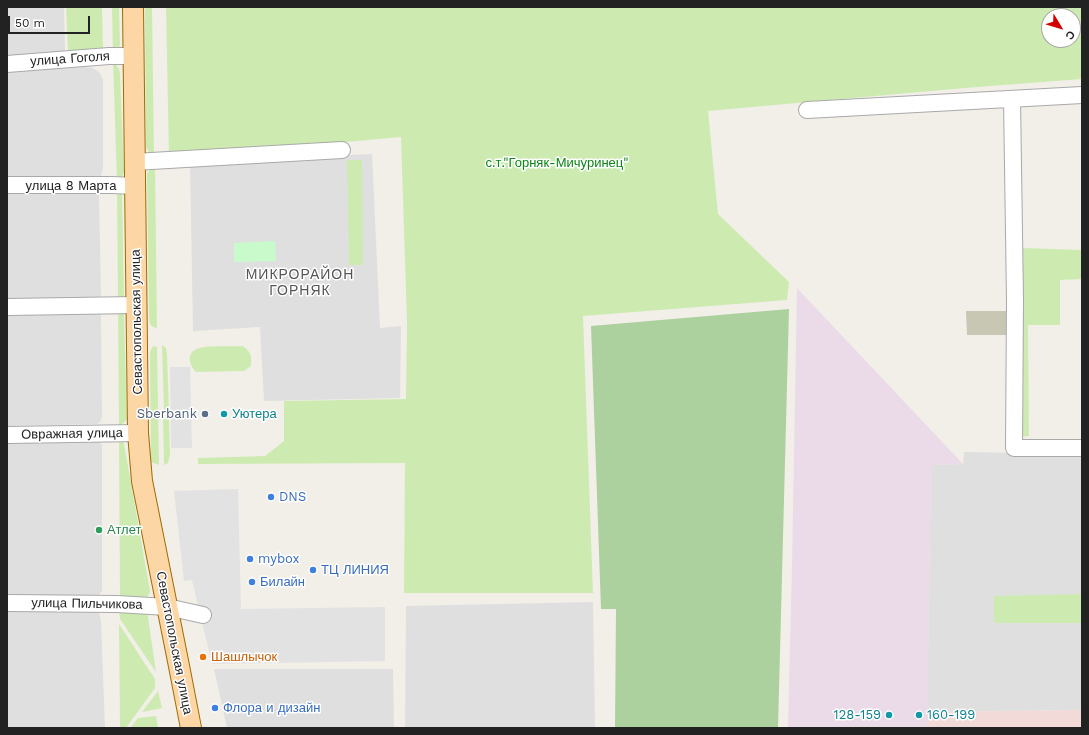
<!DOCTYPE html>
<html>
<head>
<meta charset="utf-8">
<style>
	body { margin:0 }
	#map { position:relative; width:1089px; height:735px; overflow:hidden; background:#f2efe9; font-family:"Work Sans",sans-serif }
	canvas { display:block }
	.frame { position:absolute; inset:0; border:8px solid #222; pointer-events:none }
	.north { position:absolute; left:1041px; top:8px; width:40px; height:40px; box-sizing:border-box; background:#fff; border:1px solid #a7a7a7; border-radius:50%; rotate:128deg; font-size:11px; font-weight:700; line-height:16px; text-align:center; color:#222 }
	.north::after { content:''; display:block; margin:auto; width:14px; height:18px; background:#d40000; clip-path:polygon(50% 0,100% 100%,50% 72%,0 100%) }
	.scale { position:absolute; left:8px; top:16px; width:82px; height:18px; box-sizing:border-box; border:2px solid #222; border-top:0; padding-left:5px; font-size:12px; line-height:14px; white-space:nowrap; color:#222; -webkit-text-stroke:3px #fff; paint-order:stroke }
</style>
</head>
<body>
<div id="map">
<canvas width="1089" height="735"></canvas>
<div class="frame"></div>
<div class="north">С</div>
<div class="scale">50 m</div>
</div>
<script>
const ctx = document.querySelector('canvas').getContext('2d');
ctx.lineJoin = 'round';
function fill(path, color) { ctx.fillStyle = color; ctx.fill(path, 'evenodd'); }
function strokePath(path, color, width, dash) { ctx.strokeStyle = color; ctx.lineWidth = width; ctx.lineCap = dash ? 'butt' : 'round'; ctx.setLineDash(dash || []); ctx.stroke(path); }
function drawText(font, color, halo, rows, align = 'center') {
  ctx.font = font + ' "Work Sans",sans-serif'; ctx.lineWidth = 3; ctx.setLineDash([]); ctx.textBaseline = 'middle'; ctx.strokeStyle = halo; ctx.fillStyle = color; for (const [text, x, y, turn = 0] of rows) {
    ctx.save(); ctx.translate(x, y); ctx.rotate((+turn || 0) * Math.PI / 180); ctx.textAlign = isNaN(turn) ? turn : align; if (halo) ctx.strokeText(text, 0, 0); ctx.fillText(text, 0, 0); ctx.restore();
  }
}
fill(new Path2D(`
	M7,7H64L65,52L7,58Z
	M68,67H86L93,68L100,73L103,80V168L101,176L96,180L7,181V71Z
	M372,154L380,328L401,326L400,398L264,401L260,327L193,331L190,163Z
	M7,191L97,192L99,196L101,295L97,299L7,303Z
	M7,310L100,312L101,316L102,416L101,421L97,424L7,426Z
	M7,438L98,440L102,445V591L98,596L91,600L7,599Z
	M964,452L1082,454V710L927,712L931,465L963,464Z
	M593,602L595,728H405L406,606Z
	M7,610H94L99,613L101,621L105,728H7Z
	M214,669H393L394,728H227Z`), '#e0dfdf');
fill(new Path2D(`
	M1082,710V728H927V712Z`), '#f2dad9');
fill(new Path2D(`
	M797,288L963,464L931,465L927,728H788L792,564Z`), '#ebdbe8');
fill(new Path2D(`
	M966,311H1012V335H967Z`), '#c7c7b4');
fill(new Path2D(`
	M66,7H102L103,52H68Z
	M112,7H119L120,44L119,49L113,53Z
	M145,7H152L154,156L150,154L146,147Z
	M166,7H1082V79L965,88L708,111L718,214L789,282L787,300L583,316L593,593H404L405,463L198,464V458L265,456L284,441V401L406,399L407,323L401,137L169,158ZM1049,16H1073V40H1049Z
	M113,61L119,69L120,74L124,172L122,177L117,181Z
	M347,160H362L363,265H349Z
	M155,167L157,328L153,327L150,324L149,316L147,174L150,169Z
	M117,190L120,191L122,194L124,298L118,302Z
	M1023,248L1082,250V279L1060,280V325H1028L1029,436L1020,437Z
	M118,310L124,313V317L127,419L119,428Z
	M162,345L166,348L167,354L169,412H164Z
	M153,346L157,347L159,465L151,462L150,352Z
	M243,346C251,352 252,356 251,366L244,371L196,372C188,364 186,351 200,348C210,345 232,347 243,346Z
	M163,419H169L170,454L168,463L164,465Z
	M119,437L122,440L124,444L150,591C148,604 130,600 120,601Z
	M1082,594V623H994V596Z
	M119,610H147L156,672L120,619Z
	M119,624L155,679V688L126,728H120Z
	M158,691L162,708L142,712Z
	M156,716L158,728H130L138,718Z`), '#cdebb0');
fill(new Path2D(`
	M789,309L778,728H615L616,609H601L591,326Z`), '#add19e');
fill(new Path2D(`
	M275,241L276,261L234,262V243Z`), '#c8facc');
fill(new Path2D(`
	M170,367H190L192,448H171Z
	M238,489L241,609L385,607V661L212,664L192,580L184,581L174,491Z`), '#e2e2e2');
const minor = new Path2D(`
	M7,64L109,56H133
	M1012,99L1015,300L1014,448H1082
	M807,110L1082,95
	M134,162L342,150
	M7,185H112L135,186
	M7,307L136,305
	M7,435L138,433
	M7,603L117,604L167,607L203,615`);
const major = new Path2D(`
	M133,7L138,433L142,481L179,666L191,728`);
strokePath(minor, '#a9a9a9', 18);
strokePath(major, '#a06b00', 22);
strokePath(minor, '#fff', 16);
strokePath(major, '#fcd6a4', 20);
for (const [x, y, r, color] of [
	[205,414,4,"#5c6f8a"],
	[224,414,4,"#0f9aa8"],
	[271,497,4,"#3f7fe0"],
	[99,530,4,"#2e9e5b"],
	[250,559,4,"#3f7fe0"],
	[313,570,4,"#3f7fe0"],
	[252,582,4,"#3f7fe0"],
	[203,657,4,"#e8710a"],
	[215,708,4,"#3f7fe0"],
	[889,715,4,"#0f9aa8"],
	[919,715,4,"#0f9aa8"]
]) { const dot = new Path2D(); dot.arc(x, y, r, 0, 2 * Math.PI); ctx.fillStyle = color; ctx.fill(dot); strokePath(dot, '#fff', 1.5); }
drawText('13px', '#222', '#fff', [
	["улица Гоголя",70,59,-4],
	["улица 8 Марта",71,186],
	["Севастопольская улица",137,322,-91],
	["Овражная улица",72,434,-1],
	["улица Пильчикова",87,604,1],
	["Севастопольская улица",174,643,79]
]);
drawText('13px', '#0c8416', '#fff', [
	["с.т.\"Горняк-Мичуринец\"",557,163]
]);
drawText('13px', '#4e5e75', '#fff', [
	["Sberbank",197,414]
], 'right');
drawText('13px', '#0d838f', '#fff', [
	["Уютера",232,414],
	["128-159",881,715,"right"],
	["160-199",927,715]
], 'left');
drawText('13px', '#366cbe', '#fff', [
	["DNS",279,497],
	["mybox",258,559],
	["ТЦ ЛИНИЯ",321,570],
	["Билайн",260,582],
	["Флора и дизайн",223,708]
], 'left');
drawText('13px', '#27864d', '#fff', [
	["Атлет",107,530]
], 'left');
drawText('13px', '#c56008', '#fff', [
	["Шашлычок",211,657]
], 'left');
ctx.letterSpacing = '1px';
drawText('14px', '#555', '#fff', [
	["МИКРОРАЙОН",300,275],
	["ГОРНЯК",300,291]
]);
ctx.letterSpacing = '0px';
</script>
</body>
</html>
